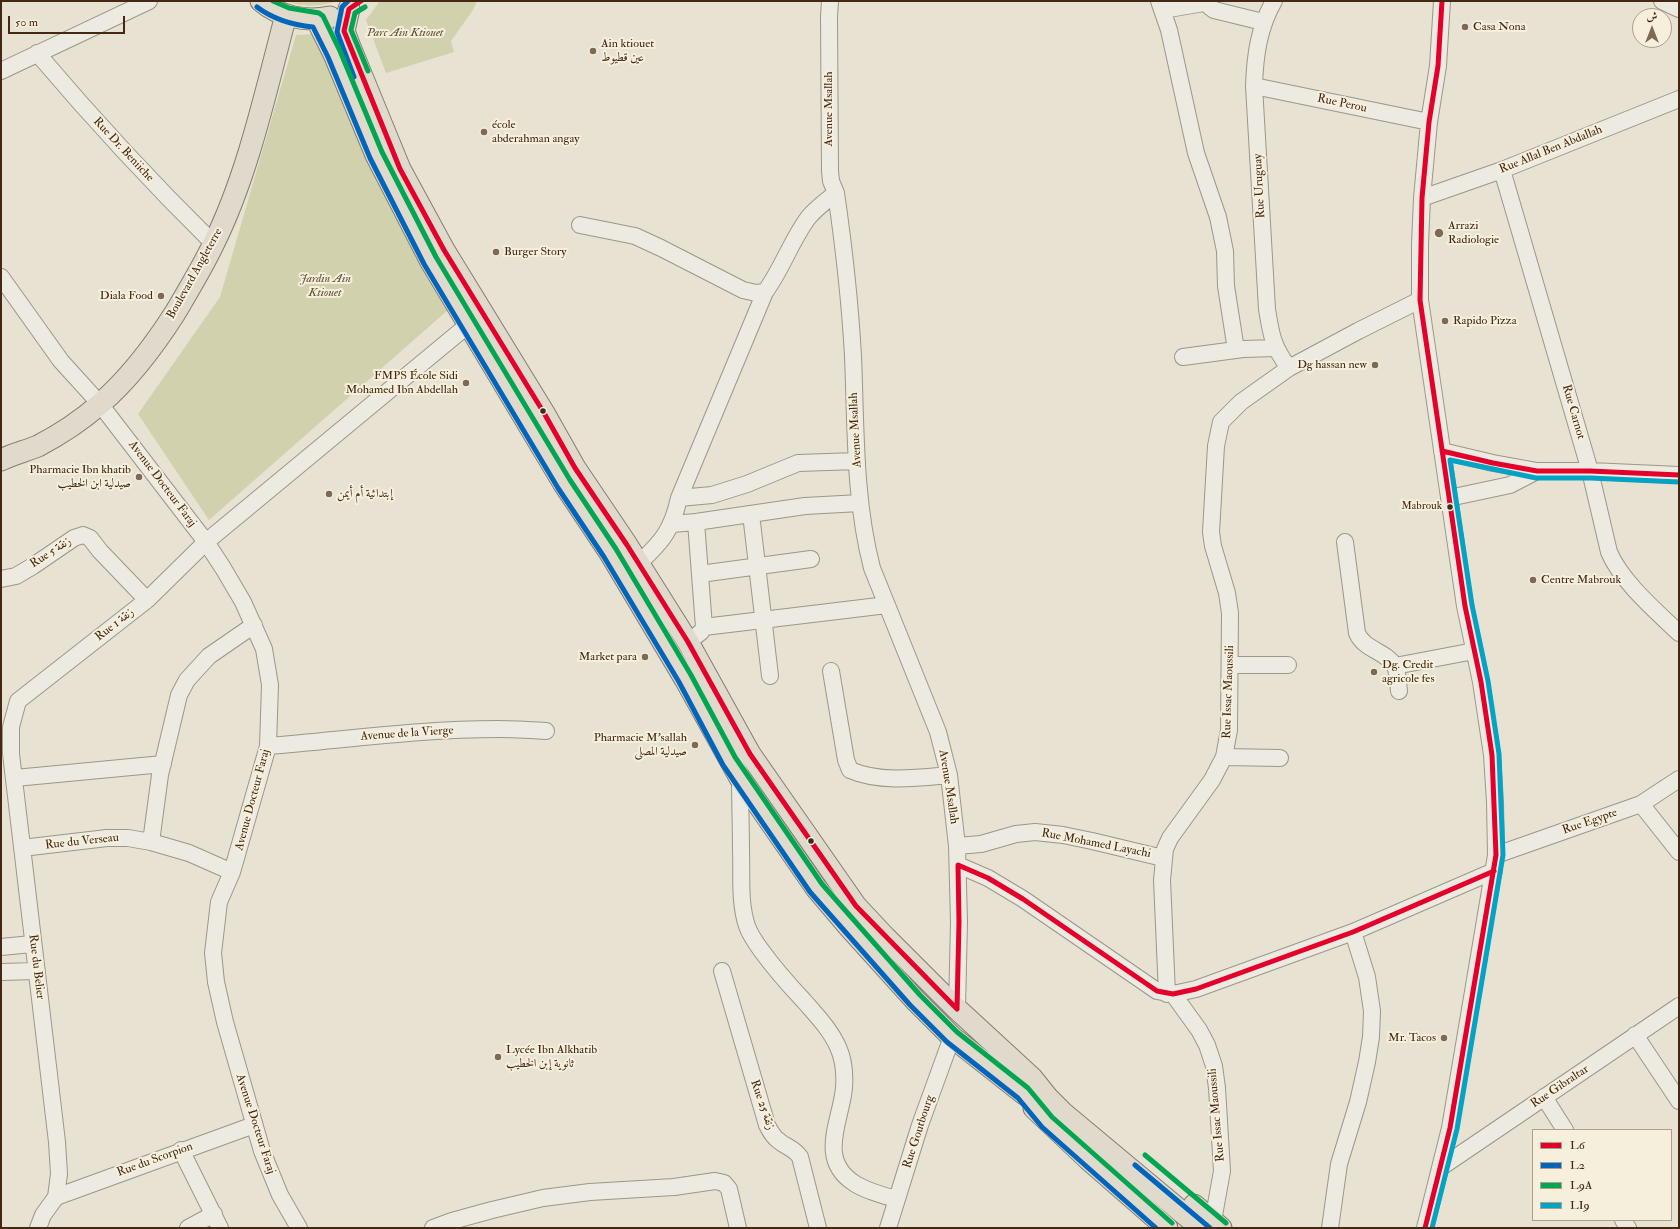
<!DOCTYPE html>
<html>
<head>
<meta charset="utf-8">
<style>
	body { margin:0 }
	#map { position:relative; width:1680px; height:1229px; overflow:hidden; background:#e7e2d1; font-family:"IM FELL Double Pica",Amiri,serif }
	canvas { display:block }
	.frame { position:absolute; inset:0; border:2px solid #442814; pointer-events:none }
	.legend { position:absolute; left:1532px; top:1129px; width:140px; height:92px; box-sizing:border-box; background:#f5efdc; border:1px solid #ae9f8c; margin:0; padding:5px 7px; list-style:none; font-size:12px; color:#442814 }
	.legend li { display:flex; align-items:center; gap:8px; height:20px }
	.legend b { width:20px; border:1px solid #ae9f8c }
	.north { position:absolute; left:1632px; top:8px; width:40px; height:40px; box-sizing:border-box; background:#f5efdc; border:1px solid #ae9f8c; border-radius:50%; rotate:0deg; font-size:11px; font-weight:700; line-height:16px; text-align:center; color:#442814 }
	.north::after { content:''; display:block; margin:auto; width:14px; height:18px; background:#7d6956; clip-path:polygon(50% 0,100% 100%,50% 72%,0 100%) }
	.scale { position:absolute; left:8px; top:16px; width:117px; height:18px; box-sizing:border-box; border:2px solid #442814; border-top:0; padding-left:5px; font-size:12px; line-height:14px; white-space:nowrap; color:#442814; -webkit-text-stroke:3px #f5efdc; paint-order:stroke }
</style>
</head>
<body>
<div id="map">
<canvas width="1680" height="1229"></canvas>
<div class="frame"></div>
<ul class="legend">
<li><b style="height:5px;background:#e4002b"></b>L6</li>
<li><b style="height:5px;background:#0065bd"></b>L2</li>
<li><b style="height:5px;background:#00a651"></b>L9A</li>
<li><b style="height:5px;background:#03a3c5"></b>LI9</li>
</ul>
<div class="north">ش</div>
<div class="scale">50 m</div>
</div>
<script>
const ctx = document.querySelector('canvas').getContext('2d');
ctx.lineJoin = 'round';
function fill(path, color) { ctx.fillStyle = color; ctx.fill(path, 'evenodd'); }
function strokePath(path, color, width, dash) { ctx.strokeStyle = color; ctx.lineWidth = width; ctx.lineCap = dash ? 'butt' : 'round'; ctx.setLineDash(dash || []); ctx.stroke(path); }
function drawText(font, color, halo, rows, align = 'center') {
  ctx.font = font + ' "IM FELL Double Pica",Amiri,serif'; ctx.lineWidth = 4; ctx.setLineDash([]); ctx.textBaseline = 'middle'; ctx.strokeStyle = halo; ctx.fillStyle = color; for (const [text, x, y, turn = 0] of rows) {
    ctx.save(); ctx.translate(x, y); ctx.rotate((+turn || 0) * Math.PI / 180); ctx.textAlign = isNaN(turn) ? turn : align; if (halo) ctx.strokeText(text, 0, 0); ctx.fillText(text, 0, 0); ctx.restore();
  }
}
fill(new Path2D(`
	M286,1H337C320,7 303,7 286,1Z
	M380,1H477L473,10L451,41L454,52L386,73L366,20Z
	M315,34L448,310L209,520L138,414L220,297L296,35Z`), '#d2d1ae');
const minor = new Path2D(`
	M830,1L829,17L830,171L831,181L836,193C844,248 850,302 853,356C856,427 854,499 872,568L938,732L949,775L957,846L959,922L957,1009
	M1159,1L1169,30L1196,153L1218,217L1225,251L1226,286L1236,350
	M1203,1L1210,7L1214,10L1263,22
	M1274,1C1259,27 1255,55 1254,86L1267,309C1271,335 1273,347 1289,368
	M1662,1L1679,9
	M1163,10L1204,3
	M37,53C93,119 152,183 214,244
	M1,71L149,1
	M1254,86L1429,122
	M1502,170L1590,471L1609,552C1621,581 1656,611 1679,633
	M1422,198L1502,170L1679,99
	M580,225L635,236L661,248L743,290L756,293L765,292
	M1,277L61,361L100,404L206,542L223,568L243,602L264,649L270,685L268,746L232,872L219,902L213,953L216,982L225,1022L262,1151L280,1195L299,1228
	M1183,357L1243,349L1276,348
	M1442,451L1493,463L1537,471H1590L1679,475
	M679,498L712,495L747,484L798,463L857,461
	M1449,498L1510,485L1537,471
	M751,514L770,676
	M672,524L696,522L805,506L860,503
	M1345,542L1357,633C1364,650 1386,651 1395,666C1398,673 1398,684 1399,691
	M639,563C662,542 672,530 679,498L765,292C782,269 791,241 808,218C815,209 826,201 836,193
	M700,574L811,559
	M1,579L16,576L33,566L74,538L83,535L90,538L100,551L147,600
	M704,627L887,605
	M688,642L701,632L704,627L696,522
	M1230,665H1288
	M1395,666L1474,651
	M831,671L846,760L850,770C880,783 917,778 949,775
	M268,746C344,740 421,729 498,729C514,729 530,730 546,731
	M1224,757L1280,758
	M15,778L163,764
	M740,778C740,803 741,827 741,851C742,876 739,902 747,926C750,935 756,943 761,950C774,968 789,985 804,1001C816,1015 830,1029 838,1047C844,1060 845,1074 844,1088C841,1121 817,1159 854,1183C866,1191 882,1195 896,1199
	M1641,804L1679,852
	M151,842L160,775L179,695L187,680L209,656L254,625
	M957,846L981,844L1016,834L1035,832L1063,835L1092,841L1163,858
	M22,848L107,838H128L151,842L189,853L232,872
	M1496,855L1641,804L1679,779
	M958,865L988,878L1023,899L1157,991L1173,994L1196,989L1353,932L1494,871
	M1,947L32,944
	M722,971L767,1125C770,1131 773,1137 779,1141C786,1147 794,1148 800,1157L818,1228
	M1,972L36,971
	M1167,994L1162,880L1165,849L1170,838L1212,780L1224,757L1229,730L1230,613L1227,593L1213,546L1211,532L1216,446L1221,422L1241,402L1289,368L1358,331L1420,300
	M1173,994L1199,1030L1207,1045L1214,1066L1217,1088L1222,1171L1213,1221
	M1635,1035L1679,1101
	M1544,1097L1565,1130
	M181,1150L220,1228
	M1440,1168L1679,1006
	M56,1197L254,1125
	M1623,1220L1628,1228
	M38,1228L43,1215L56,1197L59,1174L57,1142L11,754V727L18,701L147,600L206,542L468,325
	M188,1228L214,1214
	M433,1228L452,1221L492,1210L543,1198L590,1192L674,1187L715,1181L724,1183L729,1189L738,1228
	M888,1228L920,1125L952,1037
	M1330,1228L1339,1164L1358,1102L1367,1062L1371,1037L1372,1011L1367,977L1353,932
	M1425,1228L1450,1128L1496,855L1495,802L1492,755L1481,682L1465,606L1420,300V244L1422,198L1429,122L1438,66L1442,1`);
const major = new Path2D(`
	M261,1C279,17 306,22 330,17
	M349,9L344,31L350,47L400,169L444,250L544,413L575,468L627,545L688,642L750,754L856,906L885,937L957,1009L1032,1078L1048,1098L1062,1112L1201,1228
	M317,20L334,54L376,155L430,260L564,484L610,553L685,679L740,778L816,888L849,927L915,1000L952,1037L1023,1093L1053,1113
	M1,460C13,454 26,451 38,446C59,435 82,420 100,404C130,378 154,346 175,313C188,291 202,268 213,245C248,175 266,90 286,15
	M1034,1108L1088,1159L1167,1228
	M1194,1205L1221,1228`);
strokePath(minor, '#9d968a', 18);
strokePath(major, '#857d72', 23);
strokePath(minor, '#eceae1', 16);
strokePath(major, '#dfdacc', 21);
strokePath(new Path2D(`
	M361,1L349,9L344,31L400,169L444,250L544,413L575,468L627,545L688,642L750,754L856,906L957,1009
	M1442,451L1493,463L1537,471H1590L1679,475
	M957,1009L959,922L958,865L988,878L1023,899L1157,991L1173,994L1196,989L1353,932L1494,871
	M1425,1228L1450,1128L1496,855L1492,755L1481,682L1465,606L1420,300L1422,198L1429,122L1438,66L1442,1`), '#e4002b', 5);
strokePath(new Path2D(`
	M348,1L342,7L337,32L354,77
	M257,7C273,19 292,25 313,27L328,57L370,158L424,264L558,488L604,557L679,682L723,765L810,892L910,1005L947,1042L1018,1098L1042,1127L1156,1228
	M1135,1165L1210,1228`), '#0065bd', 5);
strokePath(new Path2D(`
	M273,1L289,8L319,13L323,16L340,51L382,152L436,257L570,480L616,549L691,675L735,757L822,884L920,995L957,1032L1028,1088L1052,1117L1172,1223
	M365,7L355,13L351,30L368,71
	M1145,1155L1226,1223`), '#00a651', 5);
strokePath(new Path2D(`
	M1432,1228L1457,1129L1503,855L1499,754L1488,681L1472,605L1450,460L1536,478H1590L1679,482`), '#03a3c5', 5);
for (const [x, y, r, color] of [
	[1465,27,4,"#7d6956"],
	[593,51,4,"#7d6956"],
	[484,132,4,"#7d6956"],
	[1439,233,5,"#7d6956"],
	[496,252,4,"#7d6956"],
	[161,296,4,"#7d6956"],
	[1445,321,4,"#7d6956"],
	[1375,365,4,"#7d6956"],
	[466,383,4,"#7d6956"],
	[543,411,3.5,"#442814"],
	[139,477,4,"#7d6956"],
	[329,494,4,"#7d6956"],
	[1450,507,3.5,"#442814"],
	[1533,580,4,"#7d6956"],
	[645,657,4,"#7d6956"],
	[1374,672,4,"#7d6956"],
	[695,745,4,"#7d6956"],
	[811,841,3.5,"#442814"],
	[1444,1038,4,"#7d6956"],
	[498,1057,4,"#7d6956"]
]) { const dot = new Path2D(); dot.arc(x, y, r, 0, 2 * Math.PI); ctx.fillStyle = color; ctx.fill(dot); strokePath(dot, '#f5efdc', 1.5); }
drawText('11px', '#442814', '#f5efdc', [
	["Mabrouk",1442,507]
], 'right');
drawText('12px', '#442814', '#f5efdc', [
	["Casa Nona",1473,27],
	["Ain ktiouet",601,44],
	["عين قطيوط",601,58],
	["école",492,125],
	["abderahman angay",492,139],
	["Arrazi",1448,226],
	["Radiologie",1448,240],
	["Burger Story",504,252],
	["Diala Food",153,296,"right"],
	["Rapido Pizza",1453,321],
	["Dg hassan new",1367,365,"right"],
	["FMPS École Sidi",458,376,"right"],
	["Mohamed Ibn Abdellah",458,390,"right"],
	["Pharmacie Ibn khatib",131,470,"right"],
	["صيدلية ابن الخطيب",131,484,"right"],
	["إبتدائية أم أيمن",337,494],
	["Centre Mabrouk",1541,580],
	["Market para",637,657,"right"],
	["Dg. Credit",1382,665],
	["agricole fes",1382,679],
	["Pharmacie M'sallah",687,738,"right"],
	["صيدلية المصلى",687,752,"right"],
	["Mr. Tacos",1436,1038,"right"],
	["Lycée Ibn Alkhatib",506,1050],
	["ثانوية إبن الخطيب",506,1064]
], 'left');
drawText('italic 12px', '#634f34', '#f5efdc', [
	["Parc Ain Ktiouet",405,33],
	["Jardin Ain",325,279],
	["Ktiouet",325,293]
]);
drawText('12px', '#442814', '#f5efdc', [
	["Rue Perou",1342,104,12],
	["Avenue Msallah",829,109,-90],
	["Rue Dr. Beniiche",123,150,47],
	["Rue Allal Ben Abdallah",1551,150,-22],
	["Rue Uruguay",1260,186,-93],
	["Boulevard Angleterre",195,274,-61],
	["Rue Carnot",1573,412,74],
	["Avenue Msallah",856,430,-93],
	["Avenue Docteur Faraj",162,484,53],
	["Rue 5 زنقة",51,553,-33],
	["Rue 1 زنقة",115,625,-38],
	["Rue Issac Maoussili",1229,692,-88],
	["Avenue de la Vierge",407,734,-4],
	["Avenue Msallah",948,787,81],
	["Avenue Docteur Faraj",253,800,-75],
	["Rue Egypte",1590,822,-19],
	["Rue du Verseau",82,842,-6],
	["Rue Mohamed Layachi",1096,844,11],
	["Rue du Belier",36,967,83],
	["Rue Gibraltar",1560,1087,-34],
	["Rue 25 زنقة",762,1105,71],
	["Rue Issac Maoussili",1217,1115,-95],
	["Avenue Docteur Faraj",255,1124,72],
	["Rue Goutbourg",919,1132,-72],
	["Rue du Scorpion",155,1160,-20]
]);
</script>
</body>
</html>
